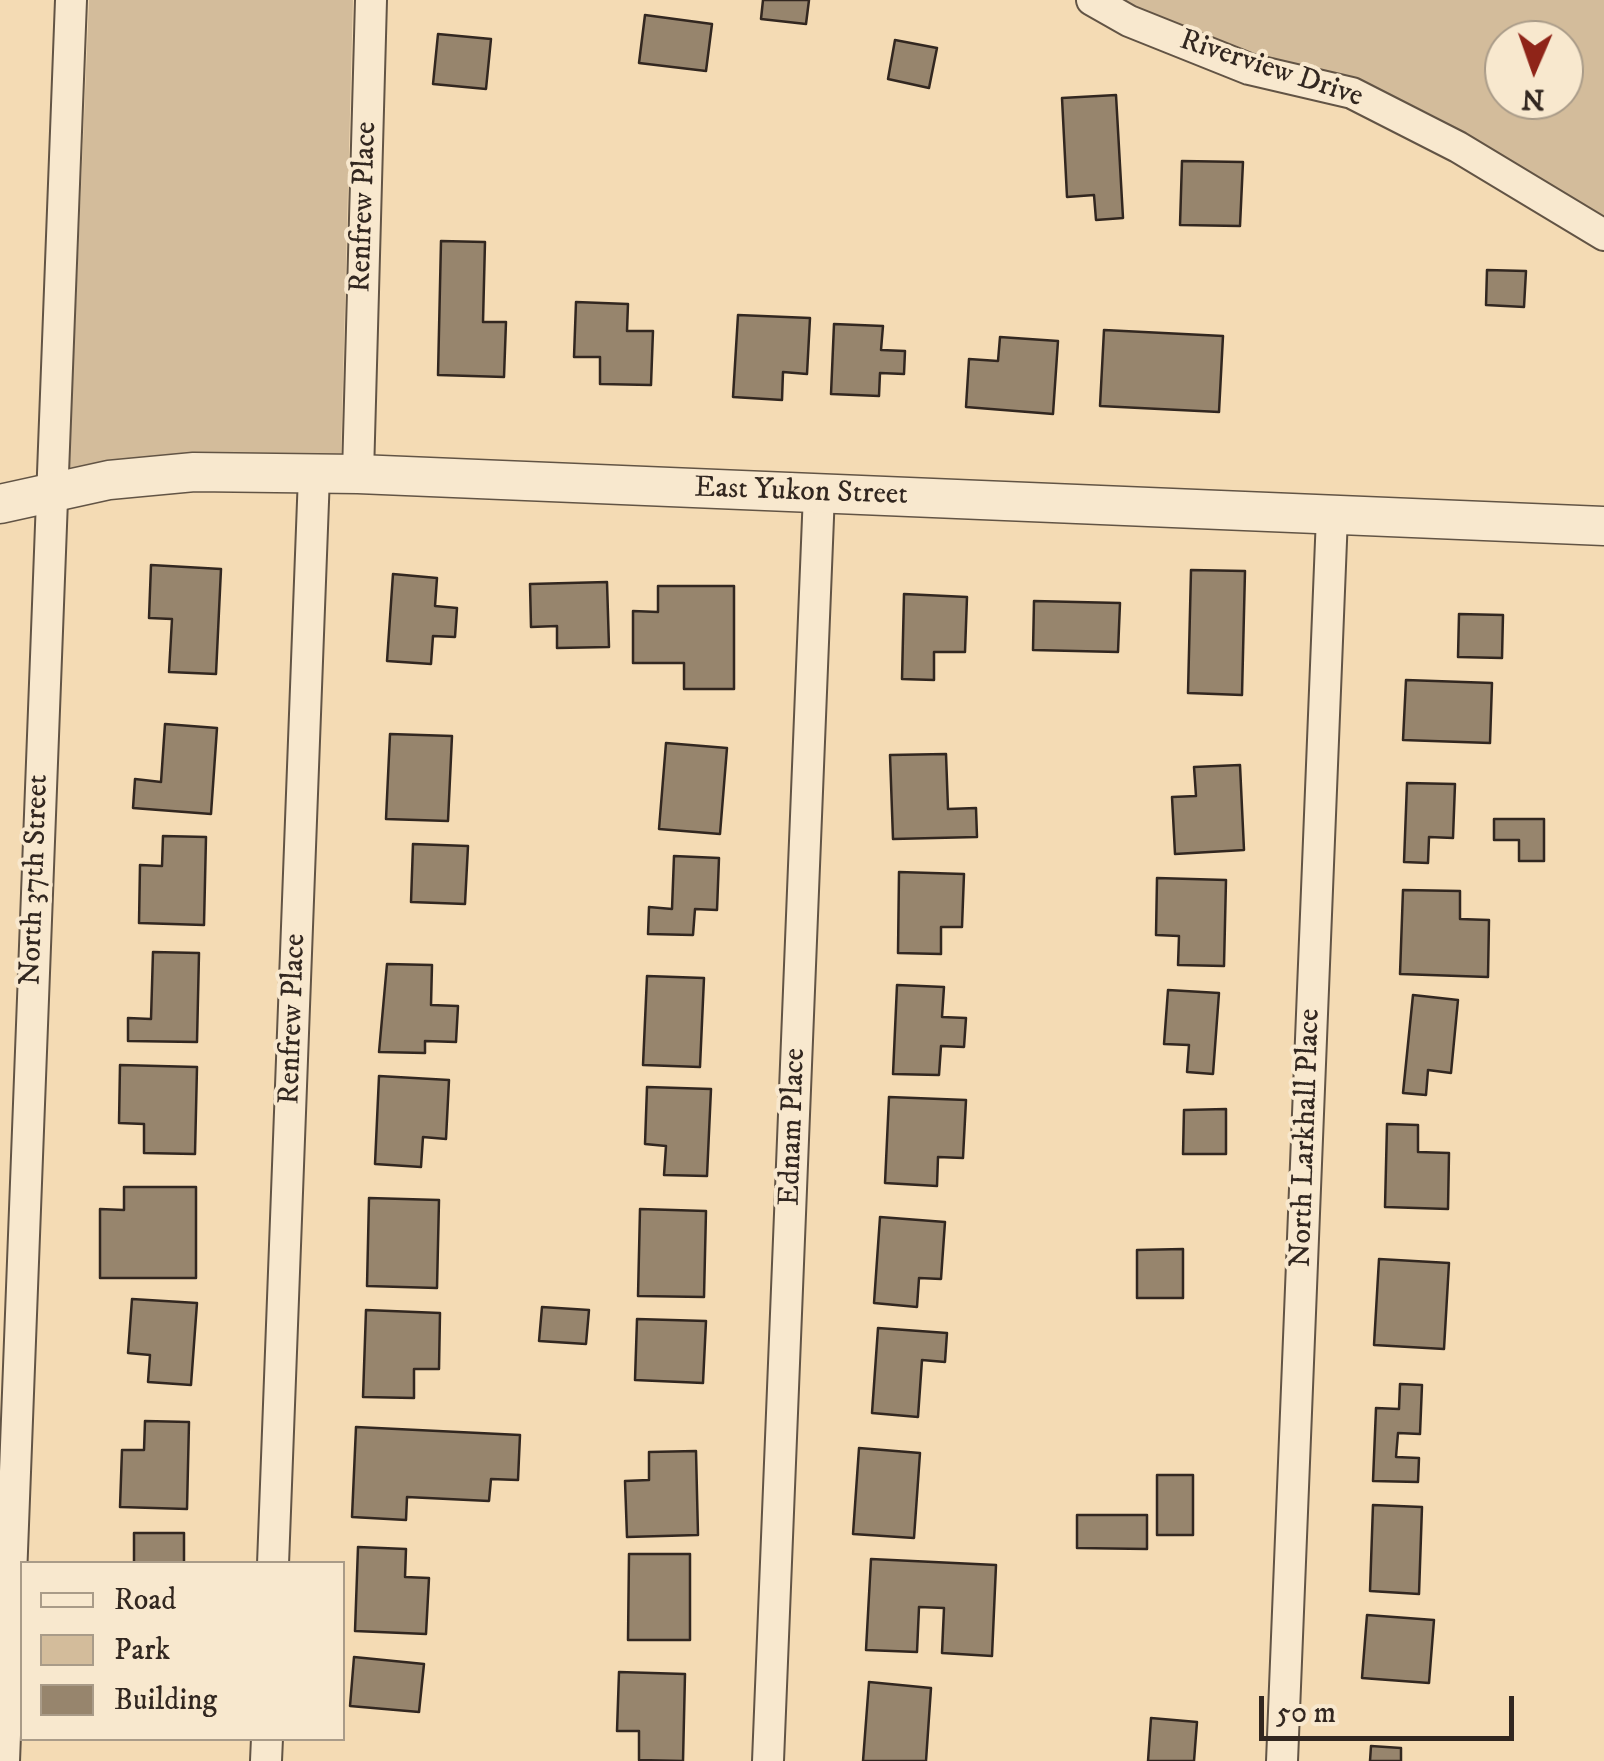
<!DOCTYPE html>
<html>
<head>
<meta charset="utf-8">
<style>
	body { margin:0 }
	#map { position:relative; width:1604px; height:1761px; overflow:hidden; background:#f4dbb4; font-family:"IM FELL DW Pica",serif }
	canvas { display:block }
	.legend { position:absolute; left:20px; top:1561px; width:325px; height:180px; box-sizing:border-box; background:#f8e8ce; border:2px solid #a99b88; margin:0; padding:12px 18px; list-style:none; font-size:30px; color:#322720 }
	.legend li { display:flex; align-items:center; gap:20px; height:50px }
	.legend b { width:50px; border:2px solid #a99b88 }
	.north { position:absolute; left:1484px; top:20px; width:100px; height:100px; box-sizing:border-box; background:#f8e8ce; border:2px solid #a99b88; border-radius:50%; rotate:182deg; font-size:28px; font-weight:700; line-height:40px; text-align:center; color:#322720 }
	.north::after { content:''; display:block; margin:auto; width:35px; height:45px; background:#8f2418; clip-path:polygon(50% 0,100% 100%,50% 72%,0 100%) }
	.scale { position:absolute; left:1259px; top:1696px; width:255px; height:45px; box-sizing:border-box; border:5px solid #322720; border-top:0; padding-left:12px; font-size:30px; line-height:35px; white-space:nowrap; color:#322720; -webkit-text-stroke:8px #f8e8ce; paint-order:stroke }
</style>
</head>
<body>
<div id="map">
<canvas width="1604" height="1761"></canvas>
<ul class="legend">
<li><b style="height:12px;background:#f8e8ce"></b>Road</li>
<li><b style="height:28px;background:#d3bc9b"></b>Park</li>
<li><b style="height:28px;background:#97856d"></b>Building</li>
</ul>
<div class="north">N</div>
<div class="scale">50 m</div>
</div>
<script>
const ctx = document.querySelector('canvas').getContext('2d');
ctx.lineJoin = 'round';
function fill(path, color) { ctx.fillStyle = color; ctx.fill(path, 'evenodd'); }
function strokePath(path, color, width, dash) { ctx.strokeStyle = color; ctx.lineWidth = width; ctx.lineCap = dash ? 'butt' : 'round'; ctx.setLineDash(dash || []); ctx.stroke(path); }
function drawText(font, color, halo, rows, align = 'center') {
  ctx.font = font + ' "IM FELL DW Pica",serif'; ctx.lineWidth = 8; ctx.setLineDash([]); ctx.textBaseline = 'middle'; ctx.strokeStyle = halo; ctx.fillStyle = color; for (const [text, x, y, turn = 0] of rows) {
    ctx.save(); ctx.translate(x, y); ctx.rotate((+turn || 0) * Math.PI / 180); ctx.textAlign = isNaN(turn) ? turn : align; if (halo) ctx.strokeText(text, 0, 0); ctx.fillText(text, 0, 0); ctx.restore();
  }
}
fill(new Path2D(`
	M89,0H353L341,455L193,452L69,468Z
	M1121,0H1604V220C1542,182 1460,123 1393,97C1304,62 1207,48 1121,0ZM1504,40H1564V100H1504Z`), '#d3bc9b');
const building = new Path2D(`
	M763,0H809L806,24L761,19Z
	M645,15L712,24L706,71L639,63Z
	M438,34L491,39L486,89L433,84Z
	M895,40L937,48L929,88L888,79Z
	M1116,95L1123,218L1096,220L1094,195L1067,197L1062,98Z
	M1182,161L1243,162L1240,226L1180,225Z
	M441,241L485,242L483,322H506L504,377L438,375Z
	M1487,270L1526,271L1524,307L1486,305Z
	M576,302L628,304L627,331H653L651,385L600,384V357H574Z
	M738,315L810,318L807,374L783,372L782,400L733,397Z
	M834,324L883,326L881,350L905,351L904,374L880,373L879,396L831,394Z
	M1104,330L1223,336L1219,412L1100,406Z
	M1000,337L1058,341L1053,414L966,407L969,359L998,361Z
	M151,565L221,569L216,674L169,672L172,619L149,618Z
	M1191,570L1245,571L1242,695L1188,693Z
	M393,574L437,578L435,606L457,608L455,637L433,636L431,664L387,661Z
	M607,582L609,647L557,648V626L531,627L530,584Z
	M658,586H734V689H684V663H633V611L658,612Z
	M904,594L967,597L965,652H934V680L902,679Z
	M1034,601L1120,603L1118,652L1033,650Z
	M1459,614L1503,615L1502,658L1458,657Z
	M1406,680L1492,683L1490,743L1403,740Z
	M165,724L217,728L211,814L133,808L135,779L161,782Z
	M390,734L452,736L448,821L386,819Z
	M666,743L727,748L720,834L659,829Z
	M946,754L948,809L976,808L977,837L893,839L890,755Z
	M1240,765L1244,850L1175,854L1172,797L1196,796L1194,767Z
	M1407,783L1455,784L1453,838L1429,837L1428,863L1404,862Z
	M1494,819H1544V861H1519V840H1494Z
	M163,836L206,837L204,925L139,923L140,865L162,866Z
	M413,844L468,846L465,904L411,902Z
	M674,856L719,858L717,910L695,909L693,935L648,934L649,907L672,909Z
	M899,872L964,874L962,927H941V954L898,953Z
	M1157,878L1226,880L1224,966L1178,965L1179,936L1156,935Z
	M1403,890L1460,891V919L1489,920L1488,977L1400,974Z
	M153,952L199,953L197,1042L128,1041V1018L151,1019Z
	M387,964L432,965L431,1005L458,1006L456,1042L425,1041V1053L379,1052Z
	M647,976L704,978L700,1067L643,1065Z
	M897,985L944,987L942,1017L966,1018L964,1047L941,1046L939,1075L893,1074Z
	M1168,990L1219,993L1213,1074L1187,1072L1189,1045L1164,1044Z
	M1413,995L1458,1000L1451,1073L1428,1070L1426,1095L1403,1093Z
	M120,1065L197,1067L195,1154L144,1153V1124L119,1123Z
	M379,1076L449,1080L446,1139L423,1137L421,1167L375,1164Z
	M647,1087L711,1089L707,1176L664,1175L666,1146L645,1144Z
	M889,1097L966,1100L963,1158L938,1157L937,1186L885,1183Z
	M1226,1109V1154H1183L1184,1110Z
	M1387,1124L1418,1125V1152L1449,1153L1448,1209L1385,1207Z
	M124,1187H196V1278H100V1209L124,1210Z
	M369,1198L439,1200L437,1288L367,1286Z
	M640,1209L706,1211L704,1297L638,1296Z
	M880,1217L945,1222L941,1279L919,1278L917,1307L874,1303Z
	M1183,1249V1298H1137V1250Z
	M1379,1259L1449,1263L1444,1349L1374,1345Z
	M132,1299L197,1303L191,1385L148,1382L150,1355L128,1353Z
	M542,1307L589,1310L586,1344L539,1341Z
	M366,1310L440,1313L439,1369H414V1398L363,1397Z
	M637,1319L706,1321L703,1383L635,1380Z
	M878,1328L947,1333L945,1362L922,1360L918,1417L872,1413Z
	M1400,1384L1422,1385L1420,1434L1398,1433L1396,1457L1419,1458L1418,1482L1373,1481L1376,1408L1399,1409Z
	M145,1421L189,1422L187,1509L120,1507L122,1450H144Z
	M356,1427L520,1435L518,1480L491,1479L489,1501L407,1497L406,1520L352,1517Z
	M859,1448L920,1453L914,1538L853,1534Z
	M696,1451L698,1535L627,1537L625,1481L649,1480V1452Z
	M1157,1475H1193V1535H1157Z
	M1373,1505L1422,1507L1419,1594L1370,1591Z
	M1077,1515H1147V1549L1077,1548Z
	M134,1533H184V1564H134Z
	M358,1547L406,1549L405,1577L429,1578L426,1634L355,1631Z
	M629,1554H690V1640H628Z
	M871,1559L996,1565L992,1656L942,1653L944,1608L919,1607L917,1652L866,1650Z
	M1367,1615L1434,1620L1429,1683L1362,1678Z
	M354,1657L424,1664L419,1712L350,1706Z
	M619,1672L685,1674L683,1761L639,1760V1731H617Z
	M869,1682L931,1688L926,1761H863Z
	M1151,1718L1197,1722L1194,1761H1148Z
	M1371,1746L1401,1748V1761H1370Z`);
fill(building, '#97856d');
strokePath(building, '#322720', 2.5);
const minor = new Path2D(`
	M1092,0L1129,21L1249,69L1352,93L1458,147L1604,235
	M358,474L371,0
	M273,1564L314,475
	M4,1761L71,0
	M266,1761L267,1738
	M768,1761L819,493
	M1282,1761L1332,516`);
const tertiary = new Path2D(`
	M0,504L109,480L194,472L358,474L1604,526`);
strokePath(minor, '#625445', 34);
strokePath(tertiary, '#625445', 41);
strokePath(minor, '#f8e8ce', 30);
strokePath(tertiary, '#f8e8ce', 38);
drawText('30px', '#322720', '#f8e8ce', [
	["Riverview Drive",1271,70,18],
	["Renfrew Place",365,207,-88],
	["East Yukon Street",801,493,2],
	["North 37th Street",36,880,-88],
	["Renfrew Place",294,1019,-88],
	["Ednam Place",794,1127,-88],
	["North Larkhall Place",1307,1138,-88]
]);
</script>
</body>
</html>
